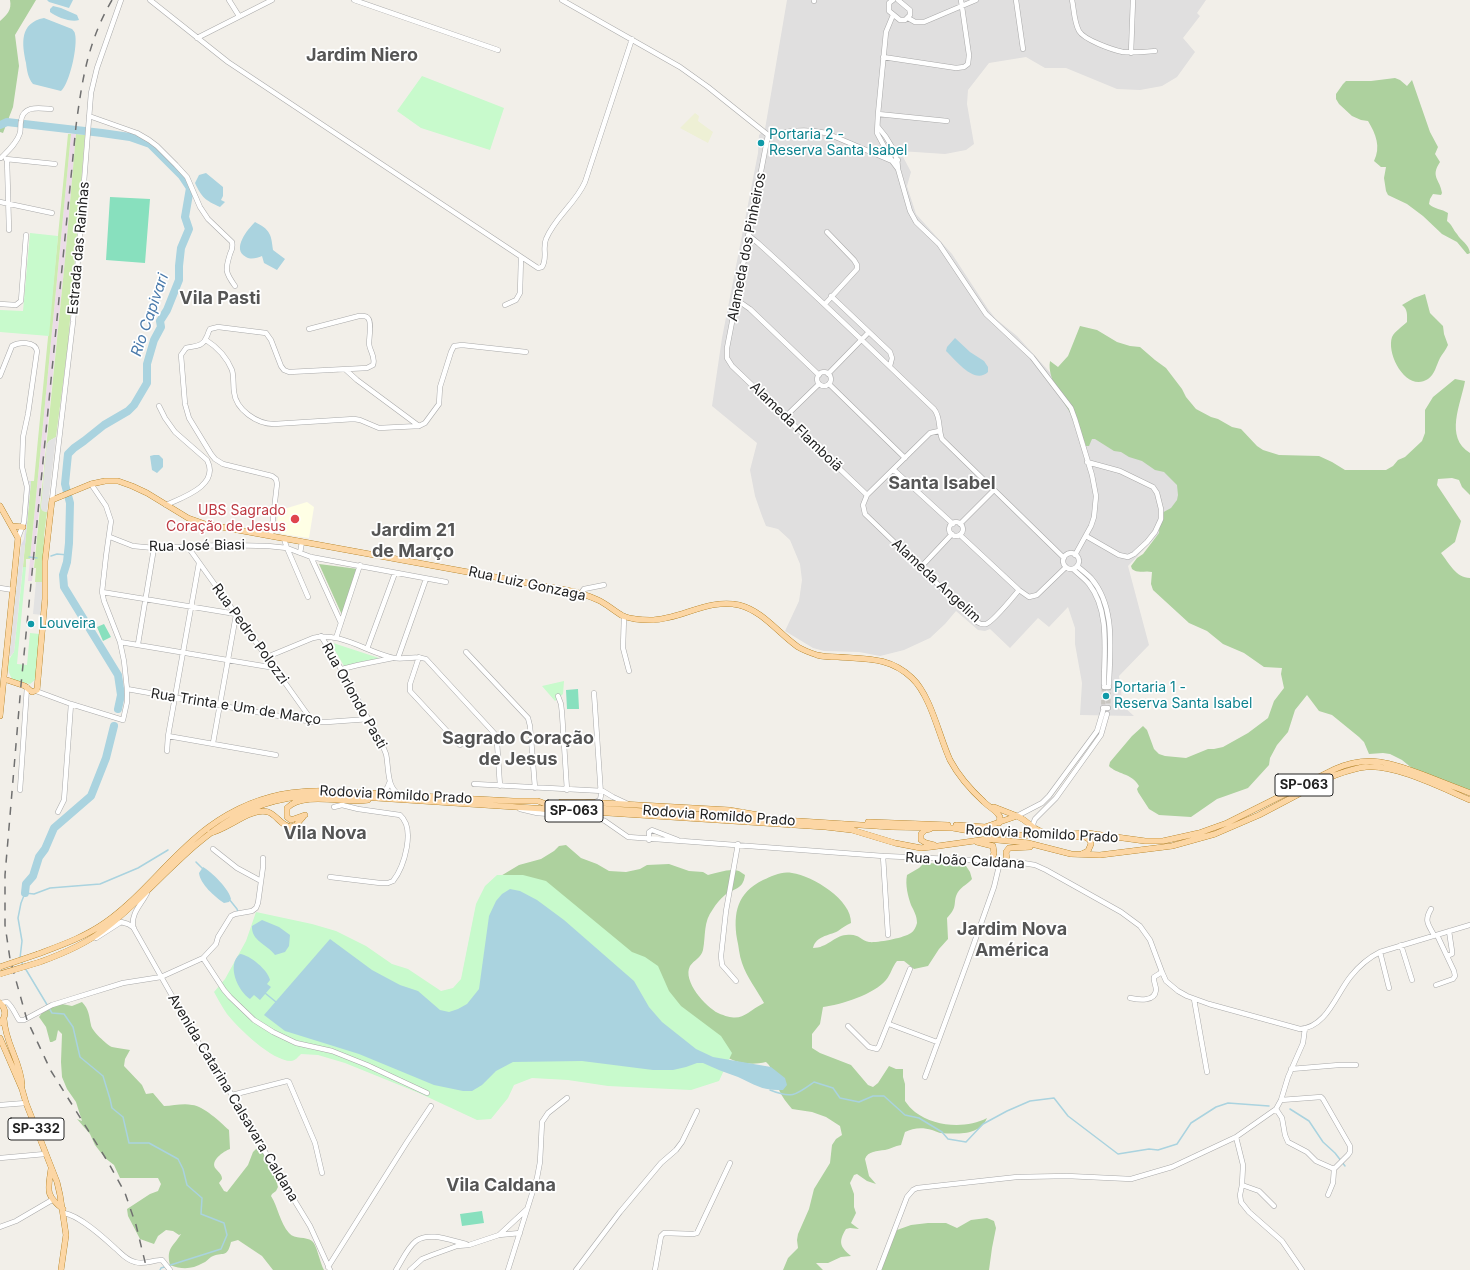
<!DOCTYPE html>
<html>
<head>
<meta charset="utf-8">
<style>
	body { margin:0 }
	canvas { display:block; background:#f2efe9 }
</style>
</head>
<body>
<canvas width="1470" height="1270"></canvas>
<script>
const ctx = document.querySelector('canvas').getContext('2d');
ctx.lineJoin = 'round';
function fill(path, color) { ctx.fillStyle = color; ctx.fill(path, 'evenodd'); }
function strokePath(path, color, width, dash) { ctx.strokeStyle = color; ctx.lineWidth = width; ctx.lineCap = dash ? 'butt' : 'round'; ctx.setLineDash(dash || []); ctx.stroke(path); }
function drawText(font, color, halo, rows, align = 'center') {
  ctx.font = font + ' Inter,sans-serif'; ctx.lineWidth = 3.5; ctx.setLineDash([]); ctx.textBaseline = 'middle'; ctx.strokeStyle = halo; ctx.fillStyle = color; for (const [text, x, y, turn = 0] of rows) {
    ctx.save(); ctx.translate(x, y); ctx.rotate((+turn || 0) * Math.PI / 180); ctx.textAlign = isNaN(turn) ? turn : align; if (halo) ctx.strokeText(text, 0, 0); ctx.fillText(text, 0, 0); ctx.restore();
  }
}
fill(new Path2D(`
	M787,0H1206L1197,13L1200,16L1183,38L1195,52L1177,77L1162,86L1140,90L1117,89L1066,68H1045L1026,57L989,63L968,90L967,104L974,144L966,150L945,154L900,151L911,172L907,186L916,214L952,254L988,309L996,319L1017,336L1056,379L1154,459L1187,491L1180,512L1128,566L1149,645L1119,676L1123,706L1134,716L1080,715L1082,683L1075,644V628L1068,607L1049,627L1038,618L1010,648L990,629L985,631L978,630L956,611L945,624L930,638L904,650L880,656L859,652L824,651L813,648L785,631L799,601L802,580L800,564L790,540L778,529L766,526L762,516L755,496L750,470L757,443L712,406L722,338L758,153L759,135L765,129Z`), '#e0dfdf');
fill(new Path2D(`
	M71,134H76L65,260L43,470L32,581H28Z`), '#ebdbe8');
fill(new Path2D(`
	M307,502L314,507L309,538L282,534L276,528L279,508L284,509Z`), '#ffffe5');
fill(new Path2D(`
	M695,113L699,116L698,121L713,132L708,143L680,128Z`), '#eef0d5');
fill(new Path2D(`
	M68,134H71L30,559H26V567H23L31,481H34L38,439Z
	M76,134L85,135L68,344L56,437L49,441L47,444L41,508L43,511L47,512L44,536L43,582H35L36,568H34L65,260Z`), '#cdebb0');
fill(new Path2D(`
	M10,0H36L15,35L19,66L13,107L3,133L0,132V21C7,15 12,10 10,0Z
	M1395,78L1400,80L1407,86L1412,80L1430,132L1438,147L1435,154L1440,162C1430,177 1440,179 1442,193L1441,195L1433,194L1430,199L1429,204C1434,209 1442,209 1448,213L1447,221C1453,226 1452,228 1457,234C1461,241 1469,244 1470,253L1468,254H1467L1457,242L1442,234L1423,216L1407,204L1388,195L1386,191L1384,178L1386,167H1381L1374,161C1381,147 1376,134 1368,121L1361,120L1352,116L1339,104L1336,99V94L1343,84L1346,81H1371Z
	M1425,294L1430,313L1443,326L1444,334L1448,345C1446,350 1442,354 1440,358C1436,366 1435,374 1428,379C1407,393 1386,355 1392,337C1395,331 1402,327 1407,322C1407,316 1408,309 1402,305L1414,298Z
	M1080,326L1097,330L1117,342L1130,346L1140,347L1155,360L1166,368L1182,389L1186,397L1196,409L1211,417L1218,419L1232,427L1241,429L1257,446L1263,450L1279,455L1319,456L1332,462L1345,470H1386L1393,466L1398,460L1405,457L1422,441L1425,433V410L1433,397L1455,379L1465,381C1461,404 1444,437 1470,453V495L1462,487L1459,480L1452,478L1438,479L1437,485L1461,521L1455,542L1441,553C1449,563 1456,578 1470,578V793L1413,769L1402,760L1390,754L1383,753L1369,754L1364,742L1359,737L1332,715L1319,711L1307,695L1295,710L1288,732L1277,745L1270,758L1269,765L1248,788L1217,799L1191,817L1159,815L1149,809L1138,792L1137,789L1139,786C1132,773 1116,774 1109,766L1110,762L1132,736L1143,726L1147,730L1154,749L1159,754L1165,756L1186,758L1208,749H1214L1223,747L1248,733L1268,718L1274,701L1284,688L1281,674L1282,668L1264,667L1244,653L1223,644L1207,631L1189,623L1153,590L1151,584L1152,572C1145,570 1138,574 1132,569L1131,566L1137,558L1143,554L1159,533L1160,514L1171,508L1177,500L1178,495L1177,485L1164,472L1155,470L1142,461L1129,457L1121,452L1114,451L1095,439H1092L1089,446H1086C1084,440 1081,433 1078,426C1069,409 1046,380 1050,361L1058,367L1068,356Z
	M319,564L358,569L342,615Z
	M566,845L581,858L597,864L609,871L626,872L640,869L647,865L669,864L689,871L703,872L708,875C717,873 730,868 739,871C741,872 743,874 745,875C743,890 734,888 725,895C720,899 716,904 713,909C703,922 706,935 703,950C701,958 694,960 690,966C682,981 706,1007 718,1013C743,1024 744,1013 764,1003C757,990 747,978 742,963C739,955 739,947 737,939C733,913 737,893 763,880C773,876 781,871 792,873C813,876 852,900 851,923C846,925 842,928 838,931C828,936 816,936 813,948C827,948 834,936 846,935C859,933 860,940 869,942C877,943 904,938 911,933C914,931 916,927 917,923C917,916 914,911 911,905C908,896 905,885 907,875L919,868L924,863L953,864L966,866L970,872L972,879C968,884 962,886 958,892C952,902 959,906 947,918L948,939L939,949L928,966L914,969L904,961H897C892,967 891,974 886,980C875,994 840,1005 823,1007L820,1024L812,1034V1048L820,1053L851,1065L868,1085L873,1087L878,1083L889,1066L896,1069H903V1077L905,1084V1101C908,1105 911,1109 915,1112C935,1127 966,1129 987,1118C980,1136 956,1134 940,1133C937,1132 935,1131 932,1130C922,1127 913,1128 905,1132L901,1145C895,1146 890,1149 885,1150C877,1151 868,1151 865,1159L869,1176L876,1184L867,1181L857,1174L854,1175L850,1183L854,1194V1207L856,1213L851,1223L859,1229L850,1228L846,1229C838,1242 840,1247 851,1256L841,1257L828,1263H816L823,1270H783L788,1258L798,1248L797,1240L798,1234L809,1209L814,1189L830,1163L832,1145L836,1139L842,1135L840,1126L826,1117L812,1112L792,1109C787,1103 782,1097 779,1090C775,1080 774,1069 766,1062C753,1065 740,1064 728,1058L499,877L519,865L541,859L554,851L559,846Z
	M82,1002C89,1009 89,1016 91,1025C91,1030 107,1045 112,1047C117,1048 124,1049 130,1050L125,1059L124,1066L142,1085L146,1094L153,1093L164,1106C173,1106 183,1103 192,1105C204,1106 220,1122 229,1130L230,1149C224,1151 209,1161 216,1169C219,1173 222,1174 222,1179L219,1183L224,1191L227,1192L248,1165L253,1152L258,1147L267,1152L272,1160L273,1170L278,1187L276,1191L272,1194L271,1196C278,1207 280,1223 289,1233C295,1240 306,1236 312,1241C317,1245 320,1263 324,1270H273L262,1256L238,1240L231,1242C227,1259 223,1251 211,1257C208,1259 206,1262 203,1263C192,1269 183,1270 170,1265C166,1248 173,1247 181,1234L179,1235L173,1231L166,1230L158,1236L154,1244L140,1239L128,1216L127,1209L150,1194L158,1191L161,1184L158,1178H120L114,1165L105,1158L95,1145L90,1134L77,1119L82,1121L76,1102L67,1089L62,1077L61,1062L62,1034L58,1030L56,1040L52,1042H50L46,1027L39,1017L42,1013L50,1007L62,1004L72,1006Z
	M987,1218L994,1221L996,1228L992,1248L989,1270H878L881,1258L887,1248L893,1234L897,1230L911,1225L928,1223H946L957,1228L971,1220Z`), '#add19e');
fill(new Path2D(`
	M422,76L504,108L490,150L421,128L397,111Z
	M30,233L58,236L49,336L0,332V310L23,311Z
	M23,567H26L17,664L27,665L30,633L40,634L36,679L30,684L13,680C6,671 7,660 14,652Z
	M330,642L382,659L344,666Z
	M564,681L563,694L555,701L542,686Z
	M497,875H523L546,881L632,952L645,957L658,966L669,991L681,1006L721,1036L732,1053L719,1081L691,1090L608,1086L568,1080L532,1078L514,1085L508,1098L491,1119L477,1120L419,1093L345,1063L318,1055L301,1054C298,1057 295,1061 291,1061C272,1061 238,1028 227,1014C222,1007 218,999 214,992L225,979L246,941L256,912L312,924L336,931L366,946L392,964L408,969L441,991L453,988L461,979L476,904L485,886Z`), '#c8facc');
fill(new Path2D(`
	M110,197L150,199L145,263L106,260Z
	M104,624L111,637L103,641L97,627Z
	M578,689L579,709H567L566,690Z
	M482,1211L484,1223L462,1226L460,1214Z`), '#88e0be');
fill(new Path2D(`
	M56,437L47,512L43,511L41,509L47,444L49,441Z
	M21,545H25L14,652L9,658Z
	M36,582H43L42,615L33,614Z`), '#e2e2e2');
fill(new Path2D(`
	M29,481H31L25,545H21L24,539L30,485Z`), '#dddde8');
fill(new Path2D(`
	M47,0H73L69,8L49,2Z
	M53,6L61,8L77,15L79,20C72,23 56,17 50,12V9Z
	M44,18L72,29C73,30 75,32 75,34C78,45 70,83 61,91L33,84C28,78 27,71 26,63C22,44 19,23 44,18Z
	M206,173L223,187V196L221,200L225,202L220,207C205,200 202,198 195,183L199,175Z
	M255,222C270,230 271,233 273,250L285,259L277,270L264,263L262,256C257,258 251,260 246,257C231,249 248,229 255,222Z
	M955,338L970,352L984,361L988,367V372C974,385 956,360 946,351L947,347Z
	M154,455H159L163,459V467L157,473L152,470L150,456Z
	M203,867C211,871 230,890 231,899L229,902L224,903C215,897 200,884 199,873Z
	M510,889L520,891L537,900L564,920L634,981L649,1007L662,1022L696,1049L713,1057L771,1067L785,1078L787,1085L783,1090C762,1091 756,1085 738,1077C726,1073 714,1068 703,1063H697L686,1067L673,1070H653L582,1061L513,1062L496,1071L482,1085L472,1091H463L434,1085L359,1054L298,1035L285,1031L264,1015L330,939L372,970L400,985L418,991L440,1010L449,1012L458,1009L467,1004L479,989L489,916L496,901L502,894Z
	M262,920L279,927L290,935L289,946L285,952L275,955C267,944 251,941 252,926Z
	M240,954C250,955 268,970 270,980L267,984L271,987L260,1000L254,995L250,999C238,991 226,965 240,954Z`), '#aad3df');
strokePath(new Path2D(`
	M51,556L57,554L68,555
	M29,557L37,558
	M196,862L203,869
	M229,899L237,909L238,912
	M23,965L20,958L22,941L18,918L21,903L25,893L34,894L50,888L100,884L138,868L168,850
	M25,968L52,1013L64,1014L73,1027L80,1057L103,1076L110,1099L112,1108L123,1117L129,1143H149L178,1159L183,1169L187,1185L202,1198L201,1214L224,1223L227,1235L221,1249L161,1268L160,1270
	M265,993L276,1002
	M770,1090C792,1099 796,1095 814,1082L833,1088L840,1098L859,1102L873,1096H884L905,1115L919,1118L942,1132L948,1139L966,1142L983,1124L1007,1111L1030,1101L1054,1098L1068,1116L1118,1154L1149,1149L1158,1150L1177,1144L1191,1123L1216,1107L1228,1103L1269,1106
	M1290,1109L1309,1121L1323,1142L1335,1153L1345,1166`), '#aad3df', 1.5);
strokePath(new Path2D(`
	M0,125L7,122L102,133L130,137L150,144L182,176L190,188L185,217L189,229L181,248L179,266V280L167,310L160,321L161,327L154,340L147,364V383L134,405L128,411L104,425L84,441L74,448L68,454L65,484L70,503L69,543L67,562L63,575L64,587L118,675L121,695L118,709
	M25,893L26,884L33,876L39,857L45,849L54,828L91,796L106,758L114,726`), '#aad3df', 8);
strokePath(new Path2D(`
	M1108,710L1109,684
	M1103,711L1104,685`), '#c8c6c1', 4.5, [4.5, 2]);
const minor = new Path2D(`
	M150,0L228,62L538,268L542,267C548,258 542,248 546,239C555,217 576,203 585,182L632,39
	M229,0L239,16
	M354,0L498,50
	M562,0L680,67L708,87L768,135
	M814,0V1
	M893,0L889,3V11L900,20H905L910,15V10L898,0
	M1016,0L1023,49
	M1072,0C1074,9 1074,22 1079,31C1084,40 1113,50 1123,52C1134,53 1144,52 1155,51
	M893,15L886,32L878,114L877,133L892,161L898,169L910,211L916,222L939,244L986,314L1032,357L1071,408L1075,419L1092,475L1096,496L1094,517L1091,526L1075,555
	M908,18L915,22H924L976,0
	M197,38L272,0
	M1131,53L1133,0
	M883,57L956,68L964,67L968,64L969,55L961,0
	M878,114L947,121
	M89,116L137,133L149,140L157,146L176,165L187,177L200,207L208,219L232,242C233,246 232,250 230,254C225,270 225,272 235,286
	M878,127C888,138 898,154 898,169
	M768,135L727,348V358L732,366L867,495
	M768,135C788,131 806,128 826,133L892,161L898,160
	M1,158C8,151 17,143 20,133C21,129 20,125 21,121C23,105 39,108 51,109
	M6,159L55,164
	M7,159L9,230
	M0,202L52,213
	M748,235L758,243C818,297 875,353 934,409C941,417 938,429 942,439L1064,558
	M831,296L890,352L892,358L890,366
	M737,300L750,309L819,375
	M0,304L16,305L21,301L26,235
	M825,304L857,269V265L854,260L827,232
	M505,305L516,300L520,293L521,257
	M206,340C217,347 227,358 232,370C234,377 233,385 234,392C236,410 257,424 274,424L354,419L360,420L379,428L419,426L425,423L439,404L440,387L451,352L454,346L462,345L526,352
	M346,370L357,380L419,426
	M817 379a7 7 0 1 1 14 0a7 7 0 1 1-14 0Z
	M828,374L869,332
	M0,376L12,346C19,342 35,341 37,351L28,414L23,437L22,467L27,487L24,522L18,538
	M829,384L905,458
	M159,406L165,418L175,432L207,460C220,485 184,497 166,505
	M785,417L819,384
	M939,431L930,433L867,495L863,505L865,514L977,622C980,624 982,625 986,624C993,622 1013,597 1019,590
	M894,470L953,524
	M52,500L73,322L91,93L97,68L121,0
	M949 529a7 7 0 1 1 14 0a7 7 0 1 1-14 0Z
	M960,524L994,490
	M960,535L1019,590L1029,597L1037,595L1066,567
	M271,536L277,484L276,479L272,476L223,464L215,459L211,454L189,418L185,404L181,355L186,348C193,346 203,347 206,338C208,335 208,332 210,329L218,327L266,333L271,340L281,366L284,370L289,372L367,368L373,365C376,357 370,352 369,344C369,338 372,322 368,318C366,315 363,316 359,316L309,329
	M1086,536L1119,555L1128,557L1134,554L1147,542L1155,532L1161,519V509L1157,493L1153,487L1120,471L1087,462
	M110,537L133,546L154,548L224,545L268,546L287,548L311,557L446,582
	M284,539L287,548L308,597
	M188,547L313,722
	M300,553L302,542
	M1063 561a8 8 0 1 1 16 0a8 8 0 1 1-16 0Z
	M311,557L341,623
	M1077,566C1082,570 1087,574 1091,578C1116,607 1110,649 1109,684
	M921,567L952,534
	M1073,569C1078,574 1084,578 1089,584C1110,611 1104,651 1104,684
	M0,588L13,590
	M102,592L236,614
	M581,593L584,589L604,585
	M624,616L623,648L629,671
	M321,636C337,661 351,686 365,713C372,726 381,740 386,754C389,766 386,790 401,795
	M336,638L360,565
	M120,642L275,668
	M138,644L154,548
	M367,649L395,573
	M466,652L528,718L530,726L535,788
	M267,657L313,638C340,631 368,653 394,658C405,660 415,655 426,659L495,734L497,742L500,786
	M419,657L410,684V691L460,745
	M398,658L426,579
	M342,669L358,665L393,658
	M1104,687H1109
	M127,689L313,722H327L369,719
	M36,691L71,704L123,720L127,702V689L124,661L120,642L104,601L102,592L106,556L111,521L106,506L91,484
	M594,693L601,795L600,800L595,802
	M558,696L561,704L562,713L567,790
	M1103,708H1108
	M168,736L276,755
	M213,743L236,615
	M167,751L168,736L199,563
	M474,784L603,791L613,797L628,804
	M20,790L27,687
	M381,793C387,791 388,786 390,781
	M520,809L537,813L598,818L605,821L628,837L883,856L1017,862L1035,865L1046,870L1121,912L1140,926L1150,940L1162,972L1166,981L1178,991L1187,996L1209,1004L1300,1029C1327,1027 1336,994 1351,976C1359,966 1368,958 1380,952L1470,925
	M58,812L64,800L71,704
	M1017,816L1042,803L1049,796L1097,731L1103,711
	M1034,828L1033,824L1035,819L1056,798L1101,735L1107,714
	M649,840V832L652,830L678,840
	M213,849L237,868L261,881
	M883,856L888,935
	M330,877L380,883H388L393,881C404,867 416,829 400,815L358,809L342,805L334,807
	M147,893C141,905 131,913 133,927L205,1054L232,1095L268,1157L310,1226L330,1270
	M1431,909C1424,921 1428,924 1434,935
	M96,938L121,922L128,924L134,928
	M1401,945L1412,980
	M1380,952L1389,988
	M1447,956L1452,954V951L1449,931
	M203,958L224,990L230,997L254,1020L273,1032L296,1043L332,1051L367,1065L427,1093
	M736,981L722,965L721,956L726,911L738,844
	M1436,985L1453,979L1455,976L1454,971L1437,935
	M1130,998C1139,1000 1155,1002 1156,990C1156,985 1153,981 1154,977L1162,972
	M1194,999L1207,1072
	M0,1003L7,1002C13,1007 15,1014 19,1020H24L52,1005L68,1000L123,983L161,977L203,958L216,944L218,937L231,916L235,914L252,911L256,908L258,903L263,867V858
	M889,1024L937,1042
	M848,1026L869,1047L877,1049L879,1046L910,969
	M1291,1069L1339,1065H1356
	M925,1077L967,963L994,887L1000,862
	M232,1095L287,1081L289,1082L315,1143L322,1173
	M1281,1100L1321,1097L1323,1099L1350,1146V1152L1348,1155L1334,1169L1333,1183L1328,1195
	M0,1105L26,1103
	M1276,1109L1282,1118L1285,1135L1288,1142L1307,1152L1316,1161L1334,1169
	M1236,1137L1243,1165L1242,1185L1240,1195L1241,1202L1249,1212L1282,1241L1302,1270
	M0,1158L45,1154
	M1242,1185L1259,1191L1274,1206
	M64,1213C80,1216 102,1236 115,1248C121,1253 126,1260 135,1262C144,1265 153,1260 162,1260L170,1270
	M0,1227L16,1221L52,1200
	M499,1235L527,1209
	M328,1267L407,1142L431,1106
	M396,1270C402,1261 407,1248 416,1241C429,1231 452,1241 466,1244
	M410,1270L422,1259L432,1255L457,1246L469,1245L499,1235L520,1233
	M508,1270L537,1178L540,1162L542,1122L548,1113L567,1098
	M576,1270L620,1212L661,1163L676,1150L682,1142L697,1111
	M655,1270L661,1236L664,1233L693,1234L697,1233L730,1163
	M879,1270L907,1197L913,1190L917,1188L1017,1177L1067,1176L1131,1179L1172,1167L1236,1137L1276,1109L1281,1100L1288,1077L1303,1043L1305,1028`);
const major = new Path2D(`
	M0,506L18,538L0,716
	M12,526L23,527
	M4,679L25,686L32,692L37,690L45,599V561L52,500L91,484L105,481H118L132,486L147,493L188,518L205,524L566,590C577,592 587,595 598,600C607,604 614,611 623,616C631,619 642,620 650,620C680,620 708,598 739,605C763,611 778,633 798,647C803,650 811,653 817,655C824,657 832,657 838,657C867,659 890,657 912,678C931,696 939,736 950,760C958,775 972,791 984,802C989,807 994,809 998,814L1000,817L999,823
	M561,802H584L729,810L764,816
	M994,807L1017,816
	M305,815L291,820L287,817V808C304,791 346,804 368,800
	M868,822L948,825
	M956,825L985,827L1017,816L1024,820L1034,828L1048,835
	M930,829L925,830L921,834V840L926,843L934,845
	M210,833C227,830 251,807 268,812C277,815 281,826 291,827L296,825L303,817
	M1059,837H1085L1090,840L1091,844L1088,851L1082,854
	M977,842L993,846L994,853L991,862
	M1007,862L1006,852L1009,848L1030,847
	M38,954C62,945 85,937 106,922C144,895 171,855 209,827C272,781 325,790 398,795C436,797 475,799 513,801H538L546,804L593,808L892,827L953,828L970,831L1020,835L1041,836L1087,833L1145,841H1163L1199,833L1227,823L1335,769C1368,754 1392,763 1424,775C1439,781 1455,787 1470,793
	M40,962C62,954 84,945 102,931C118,919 132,906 146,892C205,835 241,794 330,795L826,827L852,830L895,843L921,848L931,847L988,839L1028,843L1071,854L1100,855L1172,846L1215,834L1259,815L1333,776C1344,772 1354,768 1366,767C1395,764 1442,788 1470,800
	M0,1003C7,1010 6,1017 0,1023
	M4,1019C5,1043 21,1062 22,1085
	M0,1038L22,1089L26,1103L57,1182L60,1195L66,1235L61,1270
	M51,1169C48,1190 45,1195 63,1209`);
strokePath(minor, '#a9a9a9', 5.5);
strokePath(major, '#a06b00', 6);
strokePath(minor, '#fff', 4.5);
strokePath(major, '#fcd6a4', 5.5);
strokePath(new Path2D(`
	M112,0C88,41 82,80 76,126L21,685L5,875V925L10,959L27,1020L51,1071L108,1162L125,1193L136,1225L147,1270`), '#707070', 1.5, [8, 8]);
const majorBridge = new Path2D(`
	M0,967L38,954
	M0,974L40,962`);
strokePath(majorBridge, '#a06b00', 6, []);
strokePath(majorBridge, '#fcd6a4', 5.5);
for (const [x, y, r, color] of [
	[761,143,4,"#0f9aa8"],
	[295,519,5,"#e0444e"],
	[31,624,4,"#0f9aa8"],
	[1106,696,4,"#0f9aa8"]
]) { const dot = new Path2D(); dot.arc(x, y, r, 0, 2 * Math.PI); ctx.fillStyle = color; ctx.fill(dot); strokePath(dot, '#fff', 1.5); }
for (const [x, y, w] of [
	[1304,785,58],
	[574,811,58],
	[36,1129,56]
]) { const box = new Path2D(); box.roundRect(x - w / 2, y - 11, w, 22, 3); ctx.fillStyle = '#fff'; ctx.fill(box); strokePath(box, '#222', 1); }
drawText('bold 13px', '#222', null, [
	["SP-063",1304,785],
	["SP-063",574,811],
	["SP-332",36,1129]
]);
drawText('14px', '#0d838f', '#fff', [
	["Portaria 2 -",769,135],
	["Reserva Santa Isabel",769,151],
	["Louveira",39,624],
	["Portaria 1 -",1114,688],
	["Reserva Santa Isabel",1114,704]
], 'left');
drawText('14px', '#222', '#fff', [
	["Alameda dos Pinheiros",747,247,-79],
	["Estrada das Rainhas",79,248,-85],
	["Alameda Flamboiã",796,427,44],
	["Rua José Biasi",197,546,-1],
	["Alameda Angelim",936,581,43],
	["Rua Luiz Gonzaga",527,584,12],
	["Rua Pedro Polozzi",250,634,54],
	["Rua Orlondo Pasti",354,696,61],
	["Rua Trinta e Um de Março",236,707,9],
	["Rodovia Romildo Prado",396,795,3],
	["Rodovia Romildo Prado",719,816,4],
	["Rodovia Romildo Prado",1042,834,3],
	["Rua João Caldana",965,861,3],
	["Avenida Catarina Calsavara Caldana",233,1098,59]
]);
drawText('14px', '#be3a42', '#fff', [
	["UBS Sagrado",286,511],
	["Coração de Jesus",286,527]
], 'right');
drawText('italic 15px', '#4a7aab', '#fff', [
	["Rio Capivari",150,315,-71]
]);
drawText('bold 18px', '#555', '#fff', [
	["Jardim Niero",362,56],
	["Vila Pasti",220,299],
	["Santa Isabel",942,484],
	["Jardim 21",413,531],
	["de Março",413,552],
	["Sagrado Coração",518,739],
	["de Jesus",518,760],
	["Vila Nova",325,834],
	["Jardim Nova",1012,930],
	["América",1012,951],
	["Vila Caldana",501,1186]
]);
</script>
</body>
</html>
